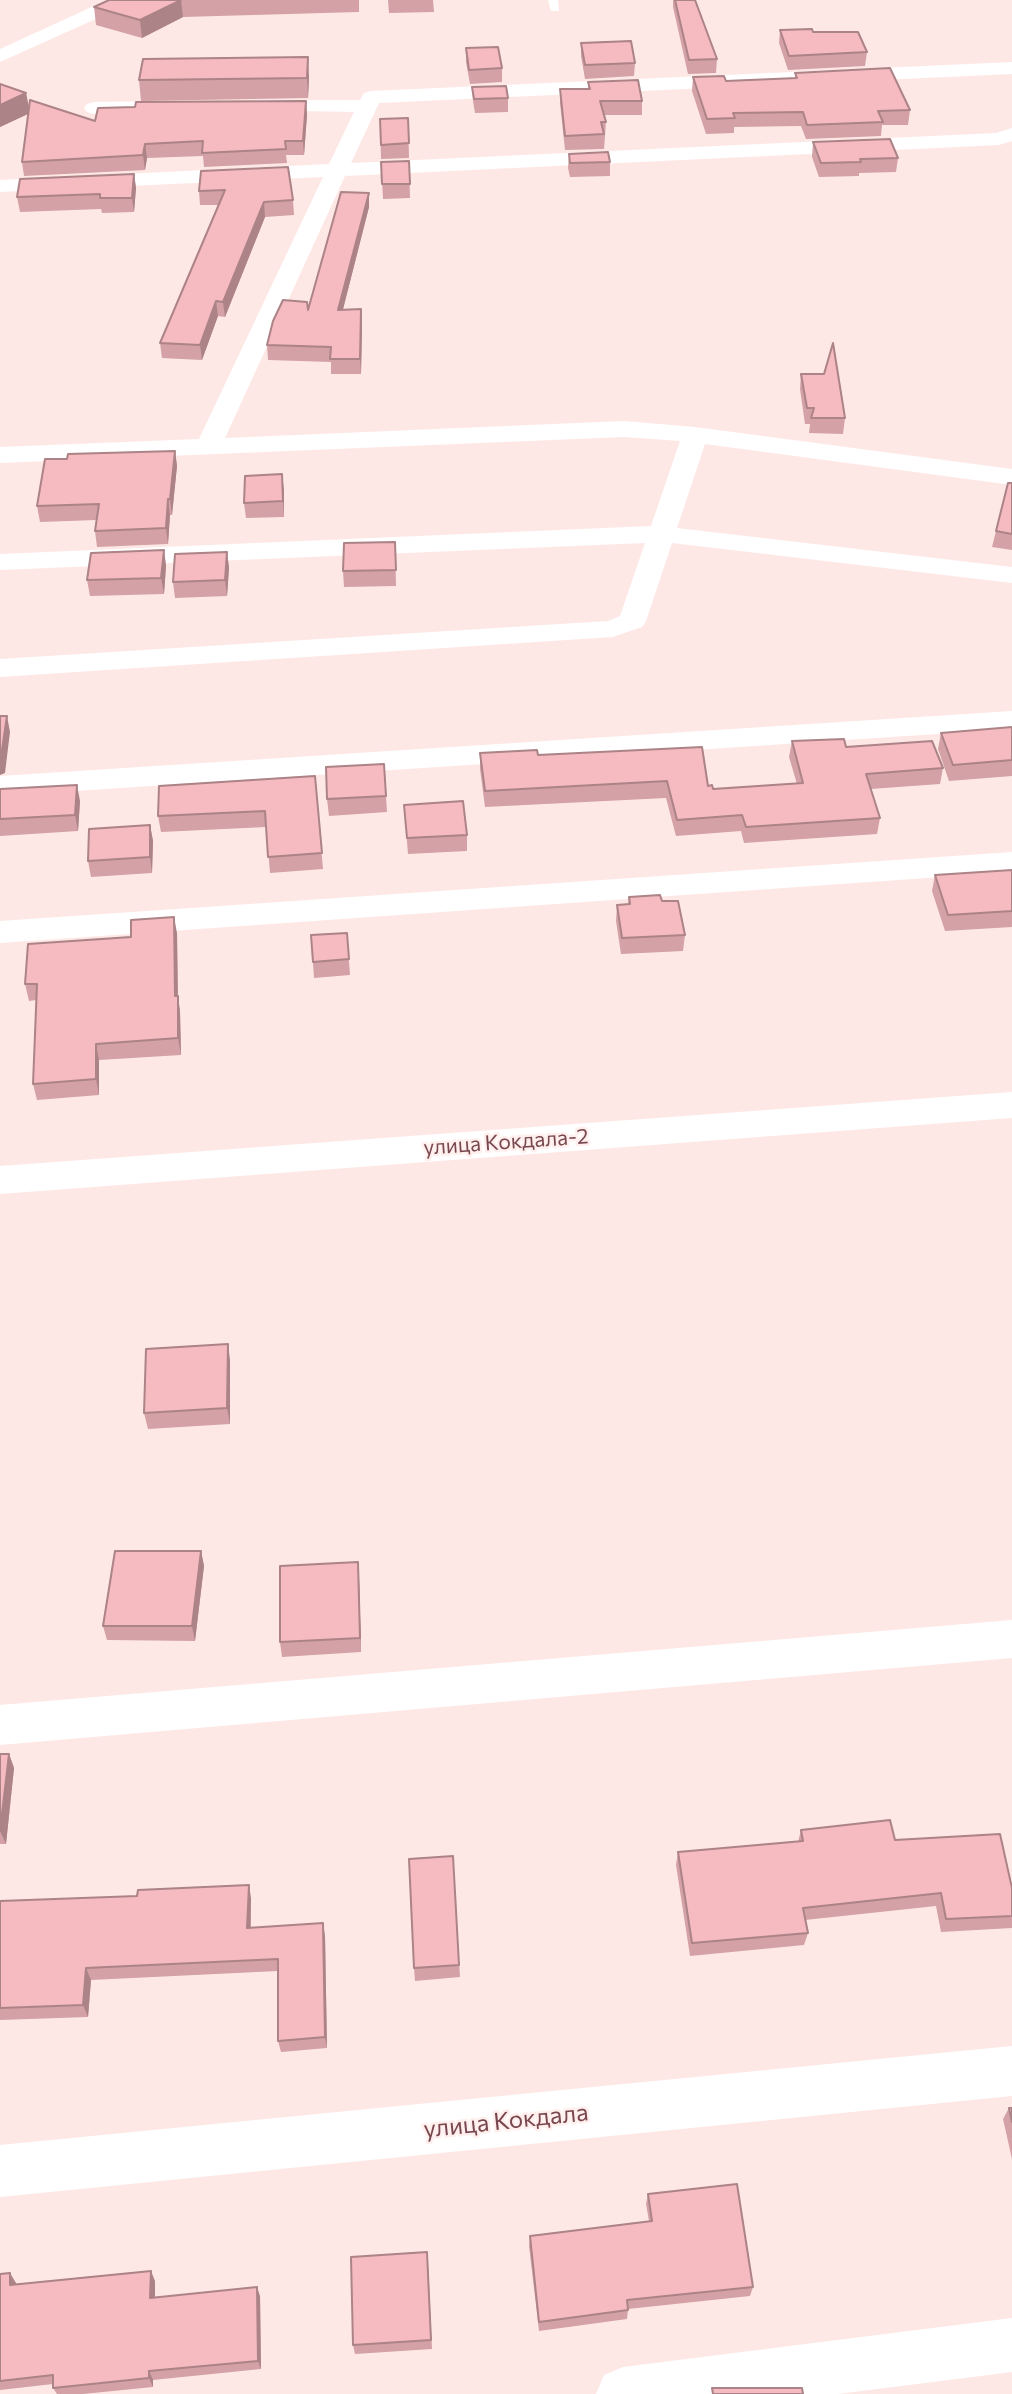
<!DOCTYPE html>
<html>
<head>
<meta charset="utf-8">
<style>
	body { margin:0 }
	canvas { display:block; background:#fee8e5 }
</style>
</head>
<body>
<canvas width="1012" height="2394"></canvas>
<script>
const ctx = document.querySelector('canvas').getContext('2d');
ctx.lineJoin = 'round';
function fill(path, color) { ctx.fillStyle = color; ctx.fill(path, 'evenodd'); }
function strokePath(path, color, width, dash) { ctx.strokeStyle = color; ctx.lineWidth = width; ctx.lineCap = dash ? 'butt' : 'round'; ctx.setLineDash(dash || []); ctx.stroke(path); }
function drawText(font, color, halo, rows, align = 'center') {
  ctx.font = font + ' Commissioner,sans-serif'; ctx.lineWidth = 5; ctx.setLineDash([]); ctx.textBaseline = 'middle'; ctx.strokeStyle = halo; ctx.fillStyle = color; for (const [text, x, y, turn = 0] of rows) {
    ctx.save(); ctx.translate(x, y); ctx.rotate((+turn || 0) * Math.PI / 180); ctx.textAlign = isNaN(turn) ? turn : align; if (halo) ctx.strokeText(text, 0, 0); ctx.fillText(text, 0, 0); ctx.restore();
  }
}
fill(new Path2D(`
	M548,0H558L559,11H551Z`), '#fff');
fill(new Path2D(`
	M107,0H131L129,4L0,62V49Z
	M1012,62V74L379,103L351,163L996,133L1012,128V141L999,145L345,176L225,438L624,421L695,427L1012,469V485L705,444L677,528L1012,567V583L672,543L646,621L642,627L613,637L0,677V659L608,621L620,616L645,543L0,570V554L651,526L680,441L624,437L0,463V447L199,439L323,177L0,192V180L329,164L354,112L249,110L246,106L249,102L256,100H360L364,93L371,91Z
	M170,101L177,103L180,107L177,111L94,114L87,112L84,108L87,104L94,102Z
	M1012,711V729L0,796V776Z
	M1012,852V872L0,943V921Z
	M1012,1092V1118L0,1194V1166Z
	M1012,1620V1658L0,1745V1705Z
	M1012,2046V2096L0,2197V2145Z
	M1012,2318V2372L838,2394H596L604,2375L623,2367Z`), '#fff');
fill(new Path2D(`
	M109,0H359V12L183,17L142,38L96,25L94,7Z
	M388,0H433L434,12L389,13Z
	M673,0H695L717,59L716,73L688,74L673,7Z
	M780,30L867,52L865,66L788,70L779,43Z
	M581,43L635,63L634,76L585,79L581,56Z
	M466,48L502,68V82L470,84L466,62Z
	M795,73L910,110L908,125H882L881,136L806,139L801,126L734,127V133L706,134L692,91L693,77L726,81L795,78Z
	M309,77L308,98L141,101L139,80Z
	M588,82L642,101V115H604L606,122L604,149L565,150L560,103V89H588Z
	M0,84L26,93L29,108L95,121L306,101L307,115L304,155H286L287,163L204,167L203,156L147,158L145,170L24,176L22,162L28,114L0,127Z
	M472,87L508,98V112L475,113L473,101Z
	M408,118L409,158L381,159L380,119Z
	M813,142L898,158L896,172L859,173V176L819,177L812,157Z
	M569,154L610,162V176L570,177L568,168Z
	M409,161L410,198L383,199L381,162Z
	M201,171L293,200L294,215L265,217L225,317L218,316L202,360L162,358L160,343L219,205H200L199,191Z
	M134,174L136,188L134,212L102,213L101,209L20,212L17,197Z
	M369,193V207L343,309H361L362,324L361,374H331V362L268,360L267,345L308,310Z
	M801,374L845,418L843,434L809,433L810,424H805L800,389Z
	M175,451L177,466L172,515H170L168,544L97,547L95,531L96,520L40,522L37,506L67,459Z
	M1012,483V550L992,547L996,531Z
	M284,490V517L246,518L244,503Z
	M395,542L396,586L344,587L343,571Z
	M164,550L166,566L164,594L90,596L87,580Z
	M227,552L229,568L227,596L175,598L173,582Z
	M1012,727V776L949,781L938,749L941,733Z
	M792,741L943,768L940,784L871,789L880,818L877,834L744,843L741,831L676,836L666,798L485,807L480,769V753L538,755L708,786L713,789L797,784L789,757Z
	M384,764L387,812L329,816L327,799Z
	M315,776L323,869L270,873L266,827L161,832L158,816Z
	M0,789L80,801L78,831L0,836Z
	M404,805L467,835V851L408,854Z
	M150,825L153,841L152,873L91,877L88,861Z
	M1012,870V927L945,931L932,891L935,875Z
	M629,897L662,901L685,935L683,951L621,954L616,921L617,905L628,904Z
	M177,933L178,996L180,1012L181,1055L99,1060V1095L37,1100L33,1084L36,1000L29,1001L25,984Z
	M347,933L350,975L314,978L311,935Z
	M230,1360V1424L148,1429L144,1413Z
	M201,1551L204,1566L195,1641L107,1640L103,1626Z
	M359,1577L361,1652L282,1657L280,1642Z
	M0,1754H9L14,1768L6,1844H0Z
	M801,1830L895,1840L1012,1888V1928L941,1932L936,1906L805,1920L808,1933L804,1945L690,1956L676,1865L678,1852L798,1842Z
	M453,1856L460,1977L415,1981L414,1968Z
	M251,1898V1928L325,1936L327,2048L281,2052L278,2041V1971L91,1980L88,2017L0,2020V1901Z
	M1009,2108H1012V2159L1003,2119Z
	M648,2194L753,2287L750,2296L628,2309L627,2319L539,2331L529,2246L530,2236L649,2221L646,2204Z
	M428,2262L432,2349L355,2354L353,2345Z
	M0,2274L16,2283V2284L155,2281V2298L260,2296L261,2369L153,2380V2387L83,2394H57L53,2388V2384L0,2390Z`), '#d3a1a6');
fill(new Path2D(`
	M181,0L183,17L142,38L140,20Z
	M308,57L309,77L308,98L307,78Z
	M26,93L30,113L0,127V105Z
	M306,101L307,115L304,155L303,141Z
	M145,144L147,158L145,170L143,155Z
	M134,174L136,188L134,212L132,198Z
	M369,193V207L339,325L338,310Z
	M264,202L265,217L225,317L223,302Z
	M216,301L218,316L202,360L200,345Z
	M361,309L362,324L361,374L360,359Z
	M175,451L177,466L172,515L170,499Z
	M282,474L284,490V517L283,501Z
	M168,499L170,515L168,544L166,528Z
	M164,550L166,566L164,594L161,578Z
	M227,552L229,568L227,596L225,580Z
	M7,716L10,732L5,773L0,775V757Z
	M77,785L80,801L78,831L75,815Z
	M150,825L153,841L152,873L150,857Z
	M174,917L177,933L178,1012L175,996Z
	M178,996L180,1012L181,1055L178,1038Z
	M96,1044L99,1060V1095L96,1079Z
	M228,1344L230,1360V1424L227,1408Z
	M201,1551L204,1566L195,1641L192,1626Z
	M358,1562L359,1577L361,1652L360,1638Z
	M9,1754L14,1768L6,1844L0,1831Z
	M249,1885L251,1898L250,1940L247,1928Z
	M323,1923L325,1936L327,2048L325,2037Z
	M86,1968L91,1980L88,2017L83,2005Z
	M151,2271L155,2281V2308L150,2298Z
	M10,2273L16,2283V2295L10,2285Z
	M257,2287L260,2296L261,2369L258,2361Z
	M149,2371L153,2380V2387L149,2378Z`), '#ac8387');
const building = new Path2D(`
	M109,0H181L140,20L94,7Z
	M675,0H695L717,59L689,60Z
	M812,29L813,32H858L867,52L789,56L780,30Z
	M631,41L635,63L585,65L581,43Z
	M498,47L502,68L469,70L466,48Z
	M308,57L307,78L139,80L143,59Z
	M890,68L910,110L878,111L883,122L807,125L803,112L733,113L735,118L707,119L693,77L724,76L726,81L797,78L795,73Z
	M638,80L642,101H600L606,122H601L604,134L565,136L560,89H590L588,82Z
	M0,84L26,93L0,105Z
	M506,86L508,98L474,99L472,87Z
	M30,100L95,121L98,108L135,107L136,102L306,101L303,141H285L286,149L202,153L203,141L145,144L143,155L22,162Z
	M408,118L409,143L381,145L380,119Z
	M890,139L898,158L860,159L861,162L821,163L813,142Z
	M608,152L610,162L570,163L569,154Z
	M409,161L410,184H382L381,162Z
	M288,167L293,200L264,202L223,302L216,301L200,345L160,343L225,190L199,191L201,171Z
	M134,174L132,198H100V194L17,197L20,179Z
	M341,192L369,193L338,310L361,309L360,359H330L331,347L267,345L273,321L283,300L307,302L308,310Z
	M833,343L845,418H811L814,408H807L801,374H824Z
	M175,451L170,499H168L166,528L95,531L99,504L37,506L45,459H67L68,454Z
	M282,474L283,501L244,503L245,476Z
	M1008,483H1012V534L996,531Z
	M395,542L396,570L343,571L344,543Z
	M164,550L161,578L87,580L91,553Z
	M227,552L225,580L173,582L175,554Z
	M0,716H7L1,757H0Z
	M1012,727V760L953,765L941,733Z
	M844,739L846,747L932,741L943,768L866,774L880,818L746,827L742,815L677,820L667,781L485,791L480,753L537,750L538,755L702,747L708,786L712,785L713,789L803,783L792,741Z
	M384,764L386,796L327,799L326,767Z
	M315,776L322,853L268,857L265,811L158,816L159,786Z
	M77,785L75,815L0,819V789Z
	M463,801L467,835L407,838L404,805Z
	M150,825V857L88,861L89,829Z
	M1012,870V911L948,915L935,875Z
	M660,895L662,901H678L685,935L622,938L617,905L630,904L629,897Z
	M174,917L175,996H178V1038L96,1044V1079L33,1084L37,984H25L28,944L131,937V920Z
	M347,933L349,959L313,962L311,935Z
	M228,1344L227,1408L144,1413L146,1349Z
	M115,1551H201L192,1626H103Z
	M358,1562L360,1638L280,1642V1566Z
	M0,1754H9L0,1831Z
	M890,1820L895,1840L1000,1834L1012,1888V1916L946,1919L941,1893L803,1908L808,1933L692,1943L678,1852L803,1841L801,1830Z
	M453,1856L459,1965L414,1968L409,1859Z
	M249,1885L247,1928L323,1923L325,2037L278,2041V1959L86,1968L83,2005L0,2008V1901L137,1896L138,1890Z
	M1009,2108H1012V2122Z
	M737,2184L753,2287L627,2300L628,2310L539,2322L530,2236L652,2221L648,2194Z
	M427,2252L431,2340L353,2345L351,2257Z
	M151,2271L150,2298L257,2287L258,2361L149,2371V2378L53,2388V2375L0,2381V2274L10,2273V2285Z
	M712,2388H802L803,2394H713Z`);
fill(building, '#f5bbc1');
strokePath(building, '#ac8387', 2);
drawText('21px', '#79484f', '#ffefed', [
	["улица Кокдала-2",506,1142,-4]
]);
drawText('24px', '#79484f', '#ffefed', [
	["улица Кокдала",506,2121,-6]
]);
</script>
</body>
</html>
